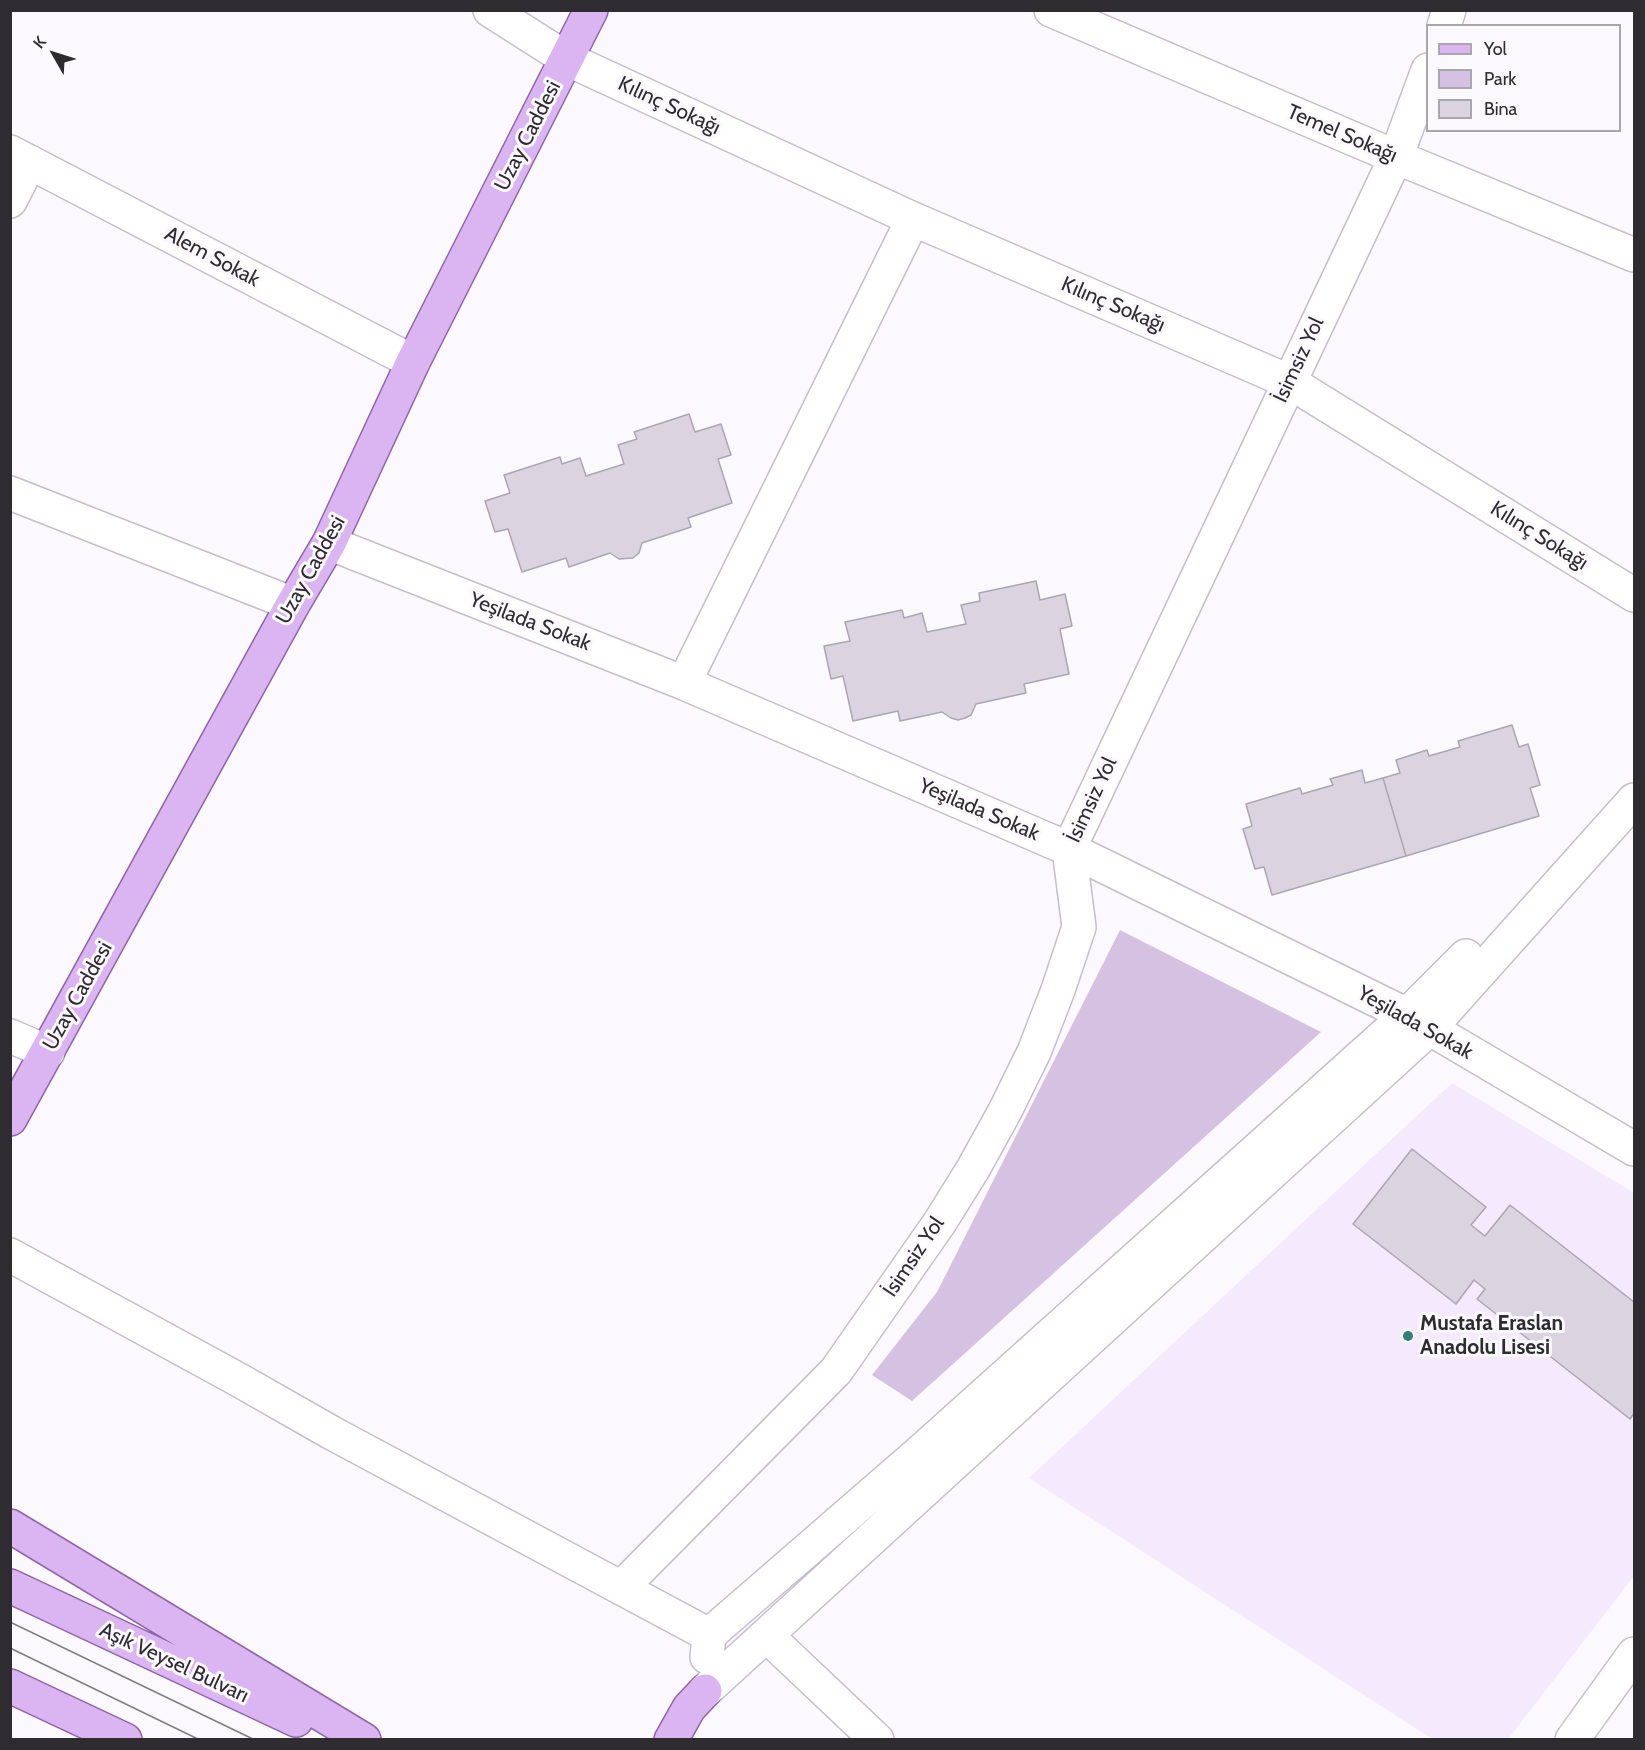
<!DOCTYPE html>
<html>
<head>
<meta charset="utf-8">
<style>
	body { margin:0 }
	#map { position:relative; width:1645px; height:1750px; overflow:hidden; background:#fbf8fe; font-family:Cabin,sans-serif }
	canvas { display:block }
	.frame { position:absolute; inset:0; border:12px solid #2f2c31; pointer-events:none }
	.legend { position:absolute; left:1426px; top:24px; width:195px; height:108px; box-sizing:border-box; background:#fbf8fe; border:2px solid #a9a6ac; margin:0; padding:8px 10px; list-style:none; font-size:18px; color:#2f2c31 }
	.legend li { display:flex; align-items:center; gap:12px; height:30px }
	.legend b { width:30px; border:2px solid #a9a6ac }
	.north { position:absolute; left:24px; top:24px; width:60px; height:60px; -webkit-text-stroke:4px #fbf8fe; paint-order:stroke; rotate:309deg; font-size:16px; font-weight:700; line-height:24px; text-align:center; color:#2f2c31 }
	.north::after { content:''; display:block; margin:auto; width:21px; height:27px; background:#2f2c31; clip-path:polygon(50% 0,100% 100%,50% 72%,0 100%) }
</style>
</head>
<body>
<div id="map">
<canvas width="1645" height="1750"></canvas>
<div class="frame"></div>
<ul class="legend">
<li><b style="height:8px;background:#dab5f1"></b>Yol</li>
<li><b style="height:16px;background:#d5c2e2"></b>Park</li>
<li><b style="height:16px;background:#dbd3e0"></b>Bina</li>
</ul>
<div class="north">K</div>
</div>
<script>
const ctx = document.querySelector('canvas').getContext('2d');
ctx.lineJoin = 'round';
function fill(path, color) { ctx.fillStyle = color; ctx.fill(path, 'evenodd'); }
function strokePath(path, color, width, dash) { ctx.strokeStyle = color; ctx.lineWidth = width; ctx.lineCap = dash ? 'butt' : 'round'; ctx.setLineDash(dash || []); ctx.stroke(path); }
function drawText(font, color, halo, rows, align = 'center') {
  ctx.font = font + ' Cabin,sans-serif'; ctx.lineWidth = 6; ctx.setLineDash([]); ctx.textBaseline = 'middle'; ctx.strokeStyle = halo; ctx.fillStyle = color; for (const [text, x, y, turn = 0] of rows) {
    ctx.save(); ctx.translate(x, y); ctx.rotate((+turn || 0) * Math.PI / 180); ctx.textAlign = isNaN(turn) ? turn : align; if (halo) ctx.strokeText(text, 0, 0); ctx.fillText(text, 0, 0); ctx.restore();
  }
}
fill(new Path2D(`
	M1452,1083L1634,1193V1576L1508,1739H1432L1029,1478Z`), '#f4e9fd');
fill(new Path2D(`
	M1120,930L1321,1032L912,1401L872,1375L937,1292Z`), '#d5c2e2');
const building = new Path2D(`
	M689,414L695,432L721,424L731,455L718,459L732,503L688,518L691,527L642,543L639,553L633,558L619,559L610,553L569,567L566,558L522,572L508,529L495,532L485,501L510,493L504,475L560,457L562,464L580,458L586,476L624,464L618,445L637,439L634,432Z
	M1036,581L1040,600L1065,594L1072,626L1060,629L1069,674L1024,684L1026,693L976,704L971,715L965,718L958,720L951,718L942,712L900,721L898,711L853,721L843,676L831,679L824,646L850,641L845,622L902,610L904,618L922,613L927,632L966,624L961,605L980,601L979,593Z
	M1512,725L1519,747L1528,744L1540,785L1530,788L1539,816L1406,856L1383,778L1400,773L1396,760L1427,750L1429,756L1460,747L1458,741Z
	M1362,770L1365,783L1383,778L1406,856L1272,895L1264,867L1255,869L1243,829L1252,826L1246,804L1300,788L1302,794L1333,785L1330,779Z
	M1412,1149L1486,1207L1471,1225L1485,1236L1510,1205L1634,1302V1413L1630,1419L1477,1299L1485,1289L1474,1280L1456,1304L1353,1224Z`);
fill(building, '#dbd3e0');
strokePath(building, '#ada5b2', 1.5);
const minor = new Path2D(`
	M490,10L567,59L913,219L1288,381L1634,595
	M1051,10L1396,157L1634,255
	M1444,26L1449,10
	M10,152L413,362
	M10,201L30,162
	M10,493L293,604
	M329,543L684,683L1069,849L1407,1015L1634,1149
	M684,683L913,219
	M10,1036L48,1052
	M10,1255L239,1380L332,1433L709,1635L707,1657
	M621,1588L836,1371L940,1222L973,1169L1005,1111L1034,1052L1058,990L1079,927L1069,849L1396,157L1428,70
	M709,1635L920,1452L1407,1015L1466,956
	M766,1635L877,1740
	M705,1691L1429,1029L1634,800
	M1572,1740L1634,1654`);
const major = new Path2D(`
	M10,1119L293,604L329,543L413,362L591,10
	M10,1526L364,1740
	M10,1586L296,1720
	M10,1686L125,1740
	M671,1740L689,1708L705,1691`);
strokePath(minor, '#c5becb', 36);
strokePath(major, '#8f65a8', 36);
strokePath(minor, '#fff', 33);
strokePath(major, '#dab5f1', 33);
strokePath(new Path2D(`
	M10,1622L255,1740
	M10,1648L200,1740`), '#807d83', 1.5);
for (const [x, y, r, color] of [
	[1408,1336,6,"#337c77"]
]) { const dot = new Path2D(); dot.arc(x, y, r, 0, 2 * Math.PI); ctx.fillStyle = color; ctx.fill(dot); strokePath(dot, '#fbf8fe', 2); }
drawText('21px', '#2f2c31', '#fbf8fe', [
	["Kılınç Sokağı",669,106,25],
	["Temel Sokağı",1342,134,23],
	["Uzay Caddesi",528,136,-63],
	["Alem Sokak",212,257,28],
	["Kılınç Sokağı",1113,305,23],
	["İsimsiz Yol",1299,360,-65],
	["Kılınç Sokağı",1539,536,32],
	["Uzay Caddesi",311,570,-61],
	["Yeşilada Sokak",530,622,21],
	["İsimsiz Yol",1092,800,-65],
	["Yeşilada Sokak",979,810,23],
	["Uzay Caddesi",78,996,-61],
	["Yeşilada Sokak",1415,1023,29],
	["İsimsiz Yol",914,1257,-56],
	["Aşık Veysel Bulvarı",174,1663,25]
]);
drawText('bold 21px', '#2f2c31', '#fbf8fe', [
	["Mustafa Eraslan",1420,1324],
	["Anadolu Lisesi",1420,1348]
], 'left');
</script>
</body>
</html>
